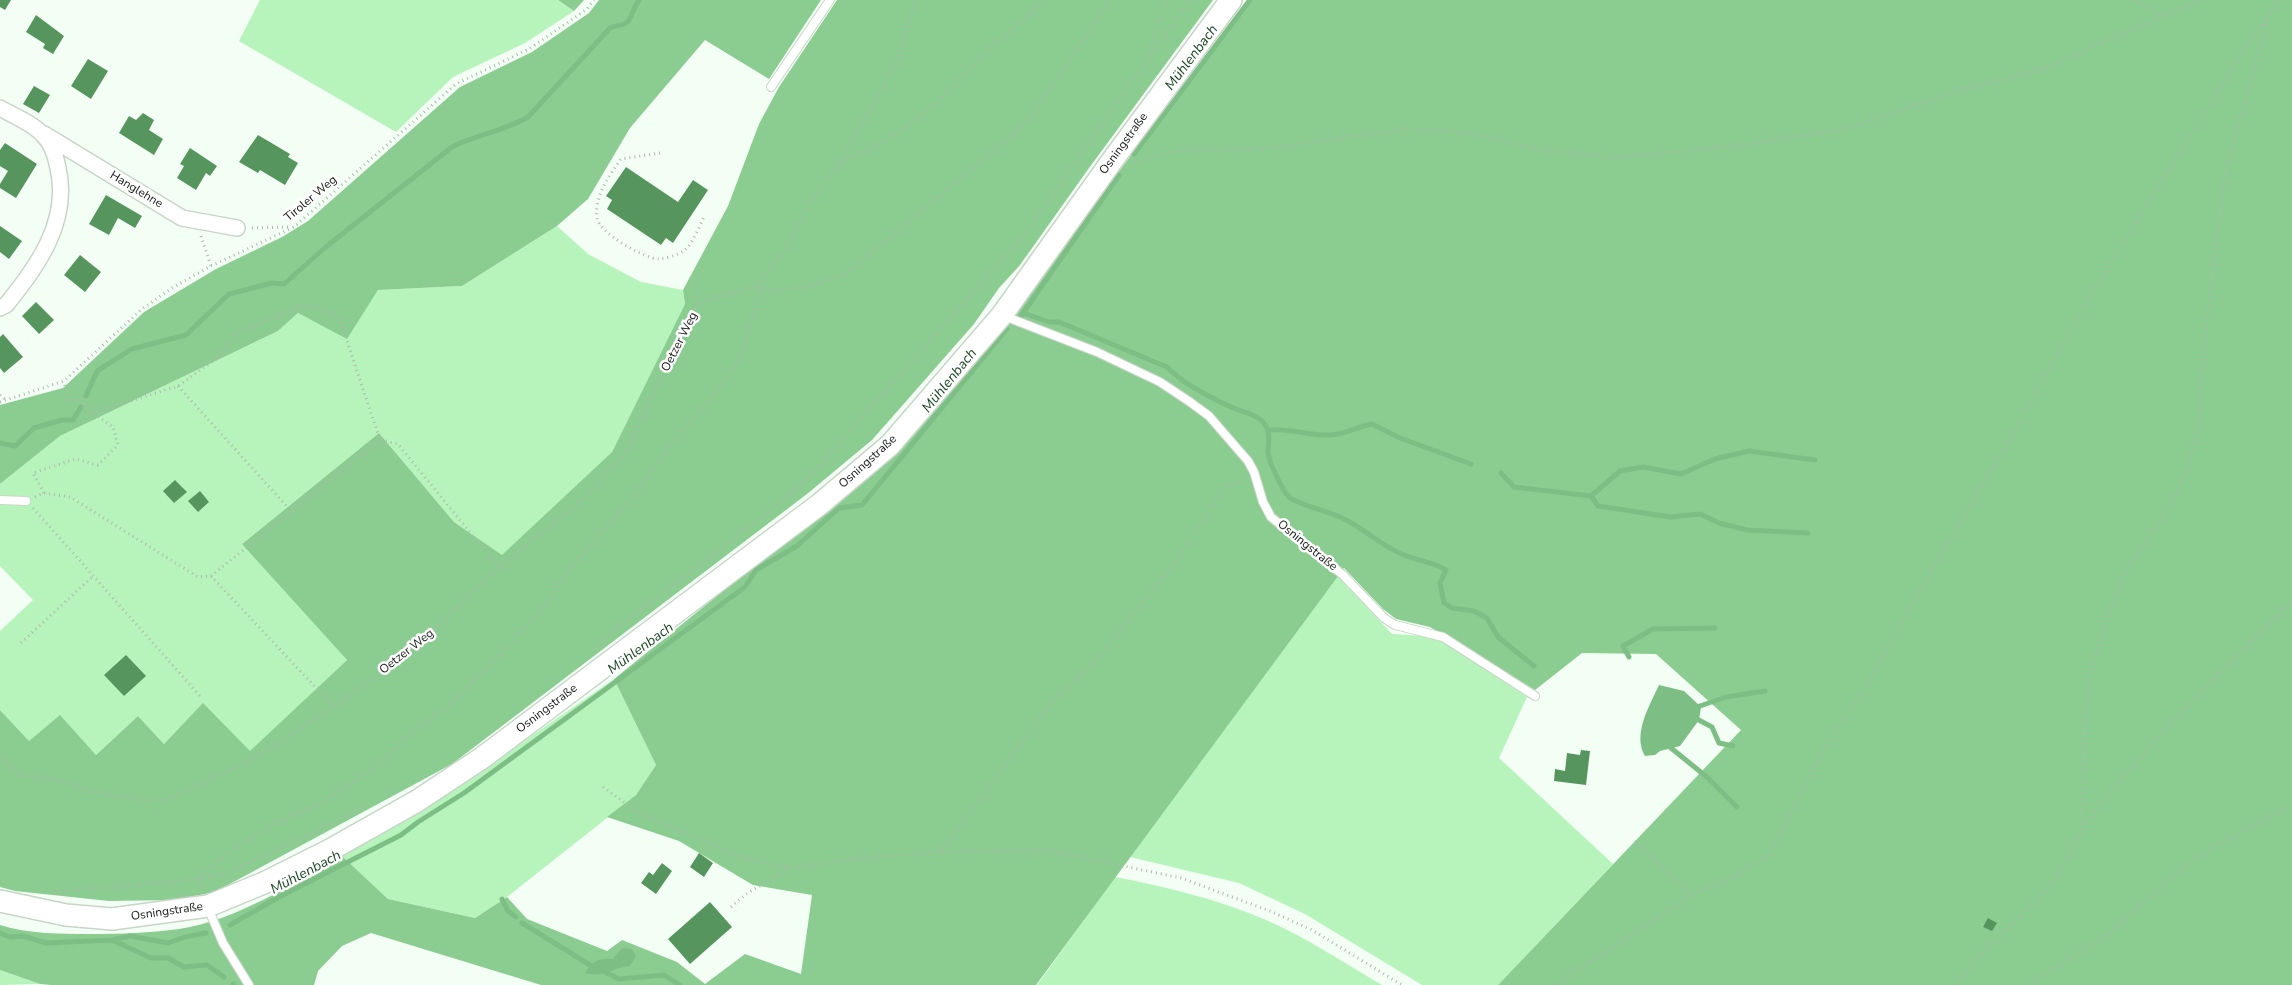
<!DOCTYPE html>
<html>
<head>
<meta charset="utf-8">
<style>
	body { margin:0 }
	canvas { display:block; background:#f3fff4 }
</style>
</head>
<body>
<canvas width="2292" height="985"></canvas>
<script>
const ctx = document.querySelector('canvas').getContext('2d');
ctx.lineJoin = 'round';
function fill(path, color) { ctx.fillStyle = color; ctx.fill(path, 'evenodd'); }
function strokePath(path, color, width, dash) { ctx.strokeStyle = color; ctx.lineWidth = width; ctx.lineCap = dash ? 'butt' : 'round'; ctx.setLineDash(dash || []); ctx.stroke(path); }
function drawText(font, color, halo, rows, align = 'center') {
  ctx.font = font + ' "Nunito Sans",sans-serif'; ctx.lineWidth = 5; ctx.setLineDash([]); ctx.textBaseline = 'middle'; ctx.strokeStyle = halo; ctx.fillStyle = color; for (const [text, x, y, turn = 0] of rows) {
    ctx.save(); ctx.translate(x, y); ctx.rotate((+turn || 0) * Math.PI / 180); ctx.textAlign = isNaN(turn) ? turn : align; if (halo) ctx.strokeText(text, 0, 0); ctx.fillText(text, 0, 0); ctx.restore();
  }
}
fill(new Path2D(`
	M260,0H558L574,11L525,43L453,77L396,132L239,41Z
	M557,226L588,254L641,282L683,290L685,304L612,452L503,556L454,522L379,433L243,543L347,660L250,752L203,704L164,744L138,716L96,755L60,716L29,741L0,710V631L33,600L0,566V484L60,436L278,331L298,313L347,338L378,290L462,286Z
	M1337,575L1392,634L1425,636L1441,640L1527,697L1499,758L1613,864L1498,985H1422L1305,914L1239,883L1130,857Z
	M614,679L656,765L636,795L507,897L475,918L388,899L342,856L440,799Z
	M1115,877C1167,887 1217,899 1266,920C1306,937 1344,963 1382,985H1037Z
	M0,970L40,984L0,985Z`), '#b7f4bc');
fill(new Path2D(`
	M558,0H584L574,11Z
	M599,0H821L769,79L705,40L630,128L588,199L557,226L462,286L378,290L347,339L298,313L278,331L60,436L0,484V405L63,388L144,312L216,269L282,237L308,221L460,87L532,52L589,13Z
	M837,0H1213L1089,168L1020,265L999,288L974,324L872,440L807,494L452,764L215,892L175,900L109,901L15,891L0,887V710L29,741L60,715L96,755L138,716L164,744L203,703L250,751L347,660L242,544L379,433L454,522L502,555L612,452L685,304L683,290L728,206L759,124L779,87Z
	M1247,0H2292V985H1498L1741,730L1656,654L1582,653L1535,690L1430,627L1396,619L1383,609L1344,568L1036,985H541L371,933L342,946L318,971L314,985H51L40,984L0,970V925C28,934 62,934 91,934C120,934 150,933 179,929C238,920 291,884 342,856L388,899L475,918L507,897L527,919L607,951L622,940L677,962L705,984L745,954L801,974L812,895L753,885L679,841L607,817L636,795L656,765L614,679L898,450L1032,288Z`), '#8bcd91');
fill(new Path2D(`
	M1659,685L1684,691L1701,707L1699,720L1680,746L1660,751L1655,755L1645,756C1632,734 1650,705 1659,685Z
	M622,948L632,949L636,956L630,966C611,968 605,978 585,973C592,961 599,958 613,959Z`), '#7dbe84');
strokePath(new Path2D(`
	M1134,154L1250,0
	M1023,313L1049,322H1059L1167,367C1183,384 1209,397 1231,407C1241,412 1254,413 1262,421C1272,431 1268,440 1268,453C1269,462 1282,490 1289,497C1296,504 1331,512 1342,518C1364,528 1381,546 1404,555C1418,561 1433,562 1446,570L1440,583L1444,603L1452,608L1474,611L1487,618L1498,637L1534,666
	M1021,316L1119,175
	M86,396L97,371L132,349L186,335L229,294L272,283L284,284L327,246L452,147C476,135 504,131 528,117L611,27C636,24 627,17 639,0
	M1268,430C1292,428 1309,436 1330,435C1345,435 1358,426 1372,424L1400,438L1471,464
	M0,443L15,446L34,428L62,420H73L81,407
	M1501,473L1514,487L1591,496L1598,506L1670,517L1700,514L1719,523L1747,530L1808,533
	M1591,496L1620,471L1643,467L1681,474L1715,459L1749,451L1815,460
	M1629,657L1623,646L1653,629L1715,628
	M1697,707L1726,697L1765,691
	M1693,717L1712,727L1719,743L1733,746
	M1672,742L1671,748L1708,778L1737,807
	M502,899L508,911L516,917
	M522,923L595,968
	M230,925L279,897L401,835L418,822L464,793L745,587L756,570L797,546L839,508L862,505L1007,329
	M0,933L10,937L23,936L46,943L112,940L130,936L168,943L185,937L206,933
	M112,940L151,958H168L184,967L207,965L224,977
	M603,971L619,979L664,975L680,985
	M233,984L234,985`), '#7dbe84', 5);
fill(new Path2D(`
	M0,0H11L5,10L0,7Z
	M36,15L64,36L53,54L43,48L45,44L26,32Z
	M88,59L108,71L91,99L71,86Z
	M34,86L50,95L39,113L23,104Z
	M143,113L154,120L149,130L163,139L154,155L119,133L129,116L136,120Z
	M258,135L290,154L288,157L298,163L285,185L260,170L258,173L239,162Z
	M5,143L37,164L16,198L0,188V184L8,171L0,166V150Z
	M190,148L217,166L210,176L206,173L196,190L177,178L184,166L180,164Z
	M626,167L678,202L693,180L708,190L673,243L666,238L661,245L607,209L612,200L606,196Z
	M106,195L142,216L135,228L118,218L109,235L89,224Z
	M0,226L22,241L9,259L0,252Z
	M80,255L101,272L85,292L64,275Z
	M36,302L54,320L39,334L22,316Z
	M3,334L23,357L4,373L0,368V337Z
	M175,480L187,492L174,503L163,491Z
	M200,491L209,502L198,512L188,501Z
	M126,655L146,676L124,696L104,675Z
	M1581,750L1590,751L1586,785L1554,781L1555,769L1565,771L1567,753L1580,755Z
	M699,853L713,863L704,877L690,867Z
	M662,863L672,871L656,894L641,883L649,872L653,875Z
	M710,902L732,927L690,964L668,939Z
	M1988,918L1997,923L1992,931L1983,927Z`), '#56965e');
const lane = new Path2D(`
	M771,87L830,0
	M1004,316L1097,352L1160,382L1190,402L1209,416L1248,461L1254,472L1263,502L1271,517L1343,575L1384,618L1395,625L1443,637L1535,696
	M0,500L26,501
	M208,908L223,943L249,985`);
const street = new Path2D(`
	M0,108C12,115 34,124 42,134C51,142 56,157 58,168C70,221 38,266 6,305L0,308
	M44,134L182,218L237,228`);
const secondary = new Path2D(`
	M0,901L66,915L112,919L208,906L266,882L330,850L417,801L482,758L820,504L890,445L1002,315L1114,158L1231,0`);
strokePath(lane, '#c7d5c8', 10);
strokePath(street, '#c7d5c8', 18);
strokePath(secondary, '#c7d5c8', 24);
strokePath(new Path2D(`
	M2133,0L2160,15
	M1149,55L1165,0
	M660,153L621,159C609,176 594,196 597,218C599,233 645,259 659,259C668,258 678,255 685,250C693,243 699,227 704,217
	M841,161C881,147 916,122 947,93C959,82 969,69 981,57C1002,37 1025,21 1043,0
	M1135,163L1177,150L1265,149L1407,129L1466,132L1541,150L1615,158L1748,144L1846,129L1963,89L2038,71L2200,0
	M252,228L290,227
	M201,236L211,266
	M691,277L697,306
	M758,287L770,291L801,288L844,275L1018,131L1046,95L1110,0
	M697,306L714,297L757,287L784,251L812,200L841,161L895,66L916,0
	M178,386L291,511
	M0,395L6,400
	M0,402L64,381L142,309L172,288L211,266L294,227L456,84L529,49L587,9L594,0
	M93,413L178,386L220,356L233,335L303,305L331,312L340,320L380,440L398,444L499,568
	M44,493L33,473L76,459L98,465L118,445L113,427L93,413L79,399L68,402L64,381
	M35,497L44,493L70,497L198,577L211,576L380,440
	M33,508L200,696
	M211,576L334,707
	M21,643L93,576
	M594,648L618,627L779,504L812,473L1022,238L1190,0
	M0,757L20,775L56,780L99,793L152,801L165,800L244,764L334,707L411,650L499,568L581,501L627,451L649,403L697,306
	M603,787L639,813L743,858L791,868
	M2081,829L2085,714L2092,670L2104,626L2125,572L2171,506L2188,467L2199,418L2204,351L2217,233L2226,170L2262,40L2264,24
	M1635,841L1691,896
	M941,851L1052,702L1101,655L1172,567L1225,486L1244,482
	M203,888L201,878L207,870L235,848L273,824L321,803L375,768L407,735L446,708L487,668L548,602L562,579L636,493L674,440L713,396L736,365L743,350L760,292L757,287
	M54,892L186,881L220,875L312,834L368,805
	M731,907L746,894L791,868L853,859L940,852L1047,850L1181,878L1270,911L1312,930L1402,985
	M1555,985L1691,896L1735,876L1768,856L1826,745L1870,680L1915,598L2017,427L2090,296L2256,30L2265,24L2278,0
	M1958,985L1975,961L2047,890C2068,862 2079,830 2101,803C2160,732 2226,666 2292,601
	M2029,985L2109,933L2185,866L2213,847L2292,805`), '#aeb8af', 3, [1, 4]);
strokePath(lane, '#fff', 8);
strokePath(street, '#fff', 15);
strokePath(secondary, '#fff', 21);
drawText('12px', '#141914', '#fff', [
	["Osningstraße",1124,144,-54],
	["Hanglehne",136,190,31],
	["Tiroler Weg",311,199,-40],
	["Oetzer Weg",680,342,-63],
	["Osningstraße",868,462,-42],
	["Osningstraße",1307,546,39],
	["Oetzer Weg",407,652,-38],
	["Osningstraße",547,709,-37],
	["Osningstraße",167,912,-8]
]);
drawText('italic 14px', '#184620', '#fff', [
	["Mühlenbach",1192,58,-53],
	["Mühlenbach",950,381,-51],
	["Mühlenbach",641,649,-36],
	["Mühlenbach",306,873,-28]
]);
</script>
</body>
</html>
